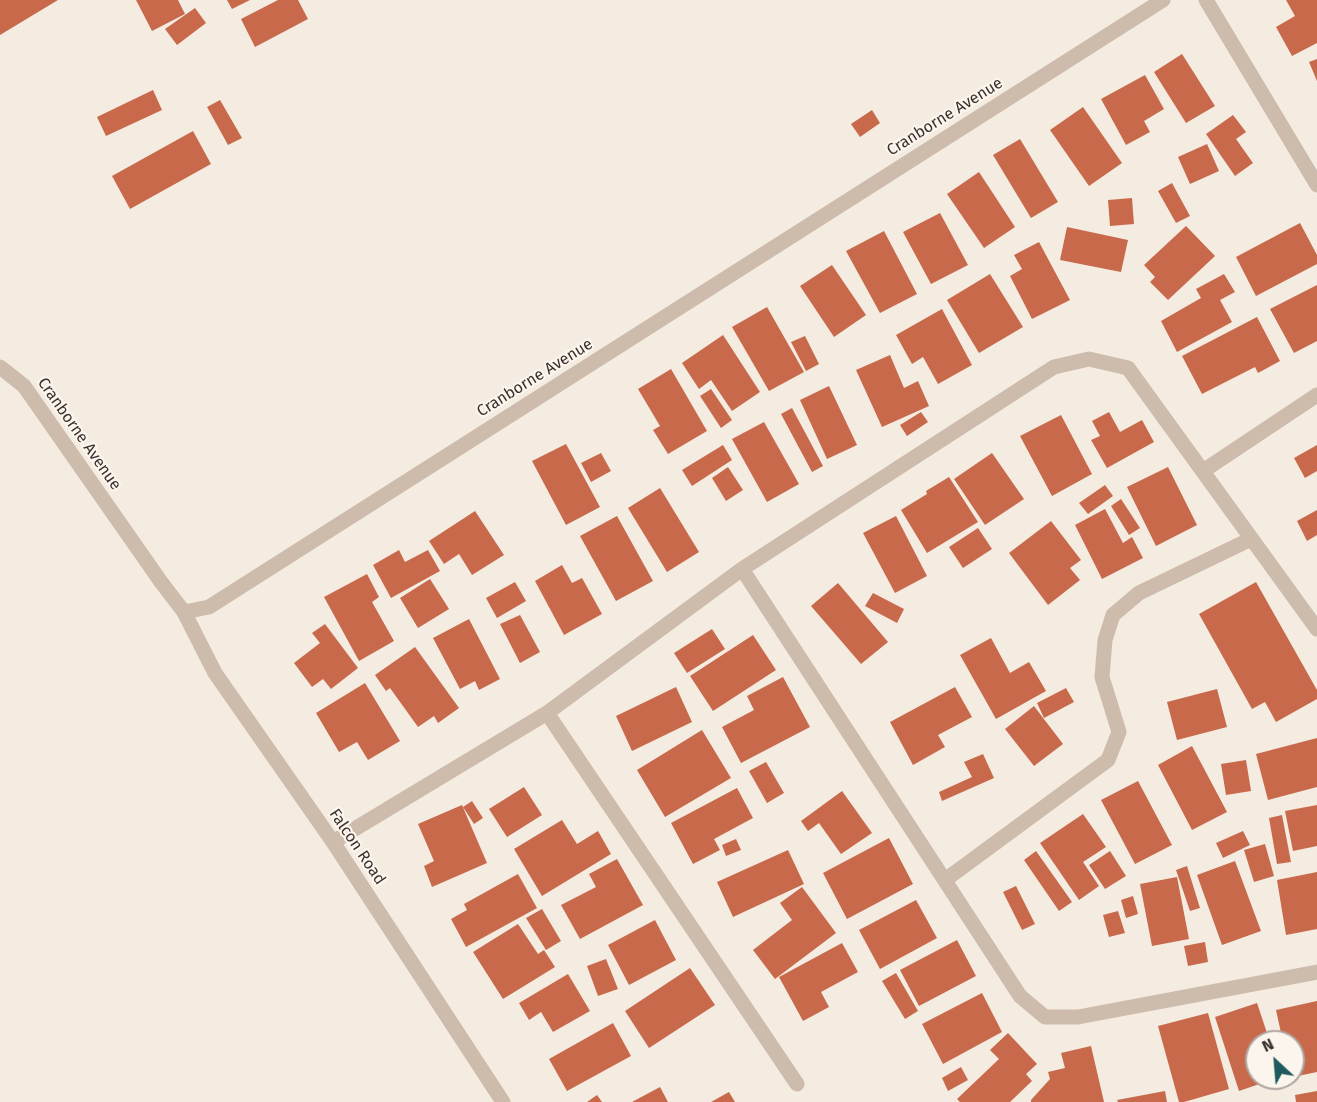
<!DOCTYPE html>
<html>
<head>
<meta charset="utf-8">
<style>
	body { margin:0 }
	#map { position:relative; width:1317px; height:1102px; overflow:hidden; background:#f4ebe1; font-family:"Fira Sans",sans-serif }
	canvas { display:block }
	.north { position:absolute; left:1245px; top:1030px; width:60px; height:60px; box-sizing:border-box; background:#fbf5ee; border:2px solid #aea6a0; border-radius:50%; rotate:334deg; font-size:16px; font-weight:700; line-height:24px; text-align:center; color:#3b302b }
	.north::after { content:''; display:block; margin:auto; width:21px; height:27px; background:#1f5a5e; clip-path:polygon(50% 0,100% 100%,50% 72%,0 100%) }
</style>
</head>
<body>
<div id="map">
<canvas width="1317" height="1102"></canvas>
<div class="north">N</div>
</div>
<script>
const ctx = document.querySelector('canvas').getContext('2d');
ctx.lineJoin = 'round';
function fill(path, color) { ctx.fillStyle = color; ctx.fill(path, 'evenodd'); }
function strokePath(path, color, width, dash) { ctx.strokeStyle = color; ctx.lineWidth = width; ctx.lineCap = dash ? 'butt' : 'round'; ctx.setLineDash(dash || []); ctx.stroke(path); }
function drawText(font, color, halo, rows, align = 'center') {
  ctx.font = font + ' "Fira Sans",sans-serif'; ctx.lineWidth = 4.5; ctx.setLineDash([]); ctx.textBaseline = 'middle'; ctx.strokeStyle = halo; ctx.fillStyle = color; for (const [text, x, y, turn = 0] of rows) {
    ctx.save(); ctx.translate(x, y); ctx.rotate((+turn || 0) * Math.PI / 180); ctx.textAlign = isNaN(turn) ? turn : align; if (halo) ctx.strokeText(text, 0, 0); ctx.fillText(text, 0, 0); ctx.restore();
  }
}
fill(new Path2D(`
	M0,0H58L0,35Z
	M136,0H178L185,14L152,31Z
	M227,0H250L232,9Z
	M278,0H298L308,19L255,47L241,19Z
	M1286,0H1317V43L1292,56L1276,27L1295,16Z
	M195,8L206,23L177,45L165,29Z
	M1182,54L1215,106L1186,123L1154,72Z
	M1317,59V81L1309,62Z
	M1145,75L1164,109L1144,121L1150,132L1126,145L1101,99Z
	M153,90L162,110L106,136L97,117Z
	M220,100L242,138L228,145L207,107Z
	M1083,107L1122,163L1089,186L1050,130Z
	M872,110L880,123L860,137L851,124Z
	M1233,115L1246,132L1236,139L1253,163L1235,176L1206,134Z
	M193,131L211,164L130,209L112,176Z
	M1020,139L1058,202L1031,218L993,155Z
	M1207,144L1219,171L1190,184L1178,157Z
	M979,172L1015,227L984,248L947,194Z
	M1172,183L1190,216L1176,223L1158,191Z
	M1132,198L1134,224L1110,226L1108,200Z
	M940,213L968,265L931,284L903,232Z
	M1300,223L1317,255V264L1256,296L1236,257Z
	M1186,226L1215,256L1168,300L1150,282L1155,277L1144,265Z
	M1067,227L1128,240L1121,272L1060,260Z
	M884,231L917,294L880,313L846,251Z
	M1039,242L1070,300L1032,319L1010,276L1022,269L1014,255Z
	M832,265L866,315L834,337L800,286Z
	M990,274L1023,327L979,353L947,300Z
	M1224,274L1235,292L1220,300L1232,322L1177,352L1161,321L1201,298L1196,289Z
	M1317,285V341L1294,353L1270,309Z
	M767,307L804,372L769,391L732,327Z
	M942,309L972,365L938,384L923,357L912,364L896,335Z
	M1257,317L1280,361L1258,373L1255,367L1202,394L1182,356Z
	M723,335L760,392L732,411L711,380L699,389L682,363Z
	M805,336L819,364L806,371L791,342Z
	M890,355L904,388L918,381L929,406L882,427L856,370Z
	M671,369L707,431L668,454L653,430L660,426L638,389Z
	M829,386L857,445L827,459L800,400Z
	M711,389L732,420L721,428L700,396Z
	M792,408L823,466L812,472L781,414Z
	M921,412L928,422L907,436L900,425Z
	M1109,412L1120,432L1142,420L1154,442L1107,468L1091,440L1100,436L1092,421Z
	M1061,415L1092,474L1052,496L1020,436Z
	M764,422L799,484L767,502L732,439Z
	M566,444L600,507L566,525L532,461Z
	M723,445L732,460L692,486L682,470Z
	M1317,445V471L1305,478L1294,458Z
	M601,453L611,471L591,482L581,463Z
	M992,453L1024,499L985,525L954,479Z
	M728,467L743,490L726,501L712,478Z
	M1168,467L1197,525L1156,546L1127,487Z
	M949,477L978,522L927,553L901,510L927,494L926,491Z
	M1105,485L1113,496L1088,514L1079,503Z
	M660,488L699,552L667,572L628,508Z
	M1121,499L1140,528L1129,535L1111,506Z
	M1105,509L1123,543L1132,537L1143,558L1102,579L1075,525Z
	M1317,510V535L1307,541L1297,521Z
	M475,511L504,555L472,575L459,554L444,564L429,541Z
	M617,516L653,581L616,601L580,536Z
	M896,516L927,576L895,593L863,533Z
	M1051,521L1081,560L1070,568L1080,580L1048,605L1009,553Z
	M978,528L992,549L963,568L949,547Z
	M399,550L405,562L428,550L440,571L391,598L373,565Z
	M562,565L572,583L582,578L602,614L564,635L535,581Z
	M367,574L379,597L372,602L394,641L359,661L324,597Z
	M430,579L449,609L418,628L400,598Z
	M515,582L526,601L497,618L486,598Z
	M1256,582L1317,690V699L1276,722L1265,702L1252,709L1199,614Z
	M838,583L888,642L861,664L811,606Z
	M873,593L904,609L897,623L865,606Z
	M520,615L540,652L520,663L500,624Z
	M469,619L500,679L479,690L475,681L460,689L433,638Z
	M325,624L358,668L331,689L323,679L312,687L294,663L320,643L312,633Z
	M712,629L725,649L687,673L674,653Z
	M753,635L776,670L713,711L690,676Z
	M991,638L1010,673L1029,662L1046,691L996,719L960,655Z
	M415,647L459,708L438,723L434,716L418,727L390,688L386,691L375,675Z
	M783,677L810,727L741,763L722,727L754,710L747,696Z
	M365,683L400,741L368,760L357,742L339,752L316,713Z
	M676,687L692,722L632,751L616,716Z
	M955,687L972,717L938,735L945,747L913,765L890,722Z
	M1066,688L1074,702L1044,718L1037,703Z
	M1217,689L1227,727L1177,740L1167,702Z
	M1034,706L1063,744L1034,766L1005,729Z
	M702,730L731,778L665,817L637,770Z
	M1317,738V787L1268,800L1256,754Z
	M1192,746L1227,812L1192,830L1158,765Z
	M983,754L994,778L942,801L939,792L972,777L964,762Z
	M1246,760L1251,791L1226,795L1221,764Z
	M766,762L784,793L767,803L749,771Z
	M1138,781L1172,845L1135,864L1101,800Z
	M524,787L542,815L507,837L489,809Z
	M737,788L753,818L714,839L720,850L693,864L671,823Z
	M842,791L872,833L841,854L819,823L808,831L801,821Z
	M472,801L483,818L474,824L463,807Z
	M462,805L487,863L432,887L424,866L434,861L418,824Z
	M1317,805V846L1293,851L1285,811Z
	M1083,814L1106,847L1083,862L1099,886L1079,900L1040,843Z
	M1282,815L1291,862L1277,864L1269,818Z
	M562,820L577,844L598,831L611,854L542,896L514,849Z
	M1243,831L1250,845L1223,858L1216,843Z
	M889,838L913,884L847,919L823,873Z
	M736,839L741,850L726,856L722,845Z
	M1265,844L1274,876L1254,882L1244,850Z
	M788,850L804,884L733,917L717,882Z
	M1036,851L1072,902L1059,911L1024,860Z
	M1110,851L1126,876L1105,889L1089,865Z
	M617,859L643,905L580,939L561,905L596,887L589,874Z
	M1235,861L1261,931L1222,945L1197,875Z
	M1187,866L1200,908L1190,911L1176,870Z
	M1317,872V929L1286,935L1277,880Z
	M518,874L537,908L466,947L451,919L467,910L464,904Z
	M1177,877L1189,939L1152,946L1140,884Z
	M1016,886L1035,924L1022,930L1003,892Z
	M802,887L836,933L775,979L753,950L792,920L780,903Z
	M1133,896L1138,914L1126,918L1121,900Z
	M916,900L937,938L880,969L859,930Z
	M542,909L561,941L546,950L526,918Z
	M1118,911L1125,933L1109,937L1103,915Z
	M655,920L676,960L629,985L608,945Z
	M518,924L538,954L544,950L555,967L503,999L473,952Z
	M957,940L976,976L919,1006L900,970Z
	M1205,942L1208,962L1188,966L1184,946Z
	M842,943L858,972L821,992L829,1007L803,1021L779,977Z
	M606,959L618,989L598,996L587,966Z
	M690,968L715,1005L649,1048L625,1011Z
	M896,973L918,1011L905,1019L882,981Z
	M568,974L590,1011L553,1032L541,1012L529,1020L519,1003Z
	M982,993L1002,1032L943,1064L922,1024Z
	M1317,1001V1072L1293,1077V1042H1283L1276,1010Z
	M1257,1003L1270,1042H1257V1078H1277L1239,1091L1215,1017Z
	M1208,1013L1229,1089L1184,1102H1179L1158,1026Z
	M613,1023L631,1056L567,1091L549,1059Z
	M1008,1033L1037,1064L1026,1074L1032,1081L1010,1102H960L957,1099L999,1059L990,1050Z
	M1091,1046L1104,1102H1031V1100L1050,1079L1048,1072L1065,1068L1061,1053Z
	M961,1067L968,1080L948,1091L942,1078Z
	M660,1087L668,1102H632Z
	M1165,1091L1167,1102H1118L1117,1100Z
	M1317,1091V1102H1296L1295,1095Z
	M729,1092L735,1102H711Z
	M597,1095L602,1102H587Z`), '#c8694b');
strokePath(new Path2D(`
	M1206,0L1317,185
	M1203,471L1317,395
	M742,569L1020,996L1045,1017H1078L1317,972
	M184,612L215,673L333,842L503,1102
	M547,713L797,1084
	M333,842L547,713L742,569L1054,367L1089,359L1128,368L1317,629
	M945,880L1108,760L1119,732L1102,677L1105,640L1113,615L1139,593L1251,539`), '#cdbbac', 15);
strokePath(new Path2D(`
	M0,367L24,386L161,582L184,612L209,607L1163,0`), '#cdbbac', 15);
drawText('16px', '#3b302b', '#fbf5ee', [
	["Cranborne Avenue",945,117,-32],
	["Cranborne Avenue",535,378,-32],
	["Cranborne Avenue",79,434,55],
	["Falcon Road",357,847,56]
]);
</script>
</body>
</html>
